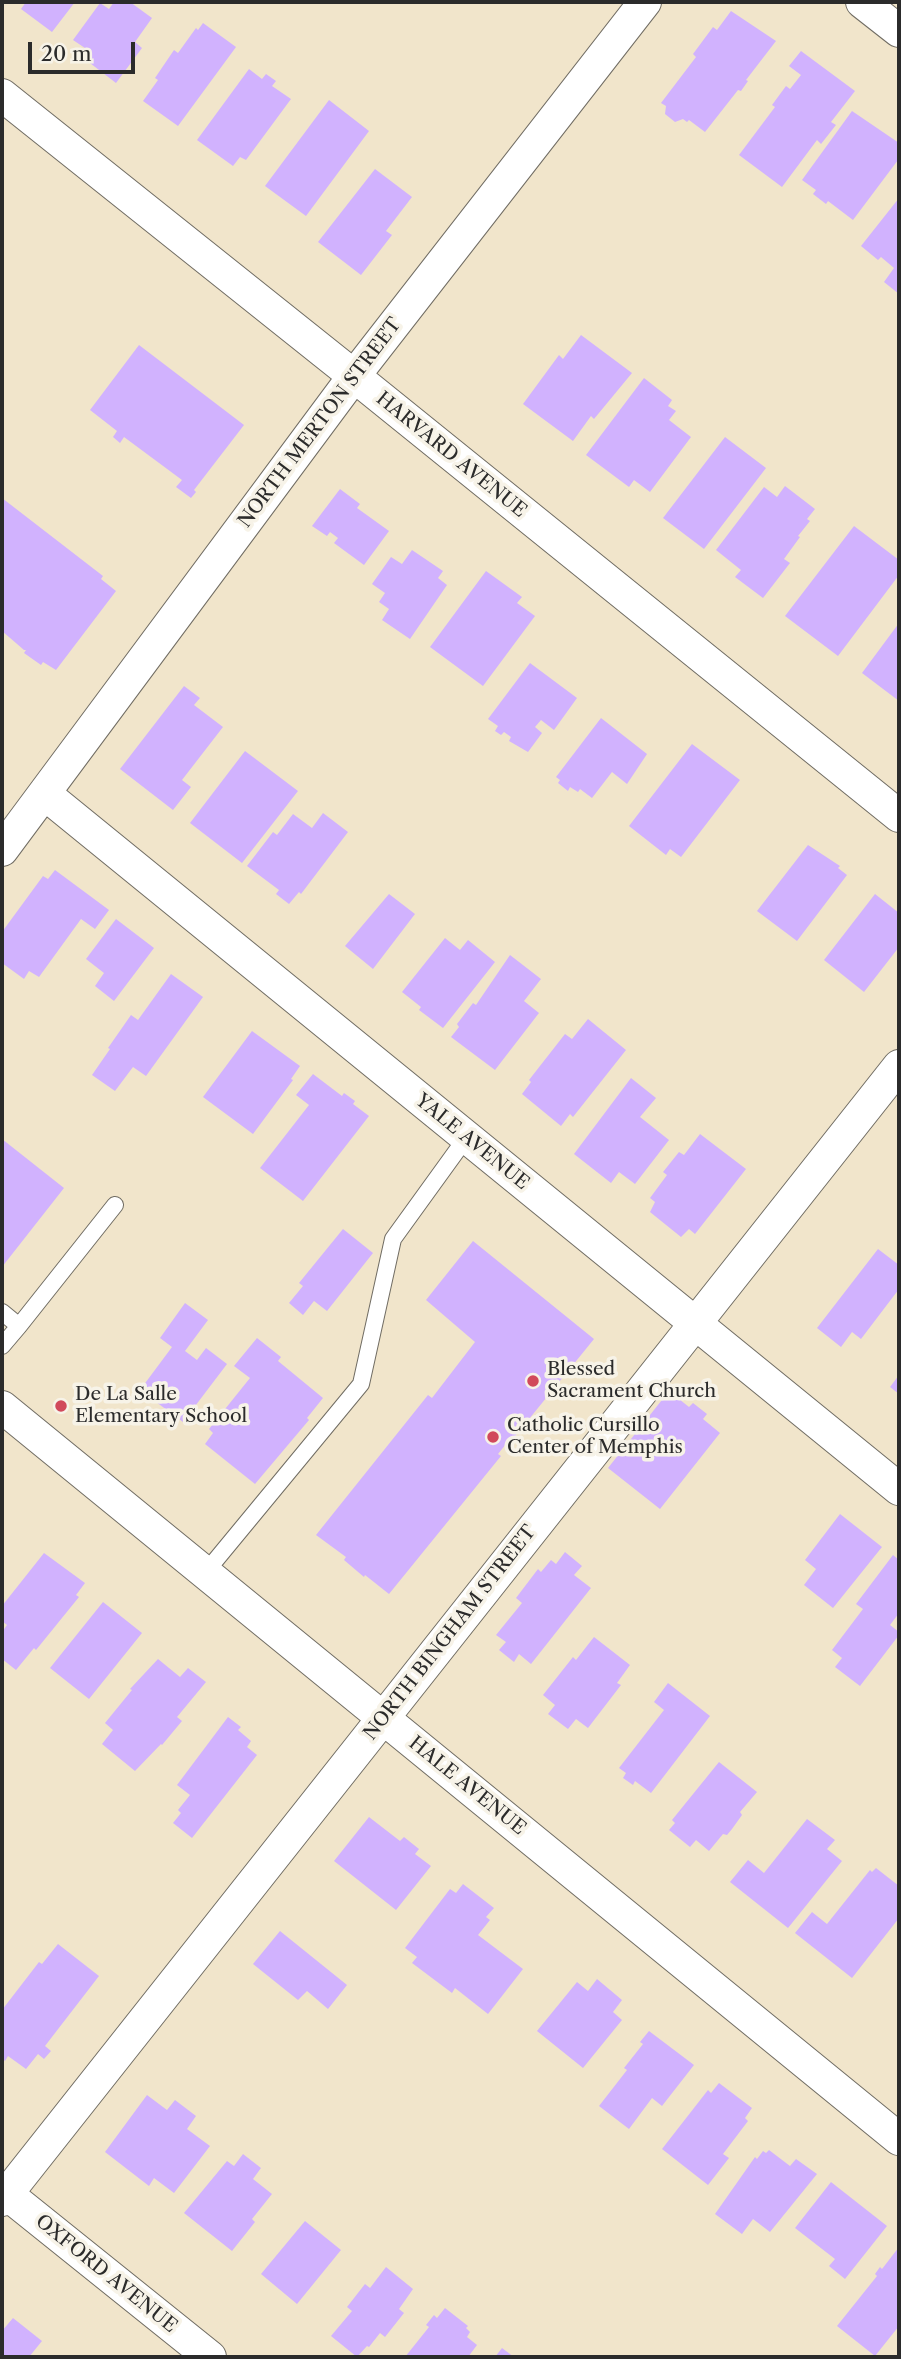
<!DOCTYPE html>
<html>
<head>
<meta charset="utf-8">
<style>
	body { margin:0 }
	#map { position:relative; width:901px; height:2359px; overflow:hidden; background:#f1e5cb; font-family:"Libre Caslon Text",serif }
	canvas { display:block }
	.frame { position:absolute; inset:0; border:4px solid #2b2b2b; pointer-events:none }
	.scale { position:absolute; left:28px; top:42px; width:107px; height:32px; box-sizing:border-box; border:4px solid #2b2b2b; border-top:0; padding-left:9px; font-size:21px; line-height:24px; white-space:nowrap; color:#2b2b2b; -webkit-text-stroke:5px #f7f3e8; paint-order:stroke }
</style>
</head>
<body>
<div id="map">
<canvas width="901" height="2359"></canvas>
<div class="frame"></div>
<div class="scale">20 m</div>
</div>
<script>
const ctx = document.querySelector('canvas').getContext('2d');
ctx.lineJoin = 'round';
function fill(path, color) { ctx.fillStyle = color; ctx.fill(path, 'evenodd'); }
function strokePath(path, color, width, dash) { ctx.strokeStyle = color; ctx.lineWidth = width; ctx.lineCap = dash ? 'butt' : 'round'; ctx.setLineDash(dash || []); ctx.stroke(path); }
function drawText(font, color, halo, rows, align = 'center') {
  ctx.font = font + ' "Libre Caslon Text",serif'; ctx.lineWidth = 7; ctx.setLineDash([]); ctx.textBaseline = 'middle'; ctx.strokeStyle = halo; ctx.fillStyle = color; for (const [text, x, y, turn = 0] of rows) {
    ctx.save(); ctx.translate(x, y); ctx.rotate((+turn || 0) * Math.PI / 180); ctx.textAlign = isNaN(turn) ? turn : align; if (halo) ctx.strokeText(text, 0, 0); ctx.fillText(text, 0, 0); ctx.restore();
  }
}
fill(new Path2D(`
	M26,2H75L52,32L21,9Z
	M114,2H130L152,18L135,42L142,48L116,83L86,60L91,52L73,40L100,3L109,9Z
	M731,11L776,41L746,80L748,81L741,91L738,90L705,132L689,120L687,122L683,119L675,122L665,114L666,106L661,103L696,57L693,54L713,27L717,30Z
	M203,23L236,47L178,126L143,101L158,80L155,78L174,50L178,53L196,28L198,30Z
	M801,51L855,91L831,122L836,125L821,144L817,140L782,187L739,155L775,107L772,105L786,86L790,89L801,75L789,66Z
	M249,69L262,79L266,74L276,81L272,86L291,99L246,160L240,157L233,166L197,140Z
	M329,100L369,131L306,216L265,186Z
	M852,111L899,143L898,160L853,220L828,201L826,204L813,194L816,190L802,180Z
	M375,169L412,197L386,231L392,235L361,275L318,242Z
	M899,198V294L884,282L894,268L881,257L878,260L861,246Z
	M581,335L632,373L594,419L591,416L573,441L523,404L559,355L563,359Z
	M139,345L244,425L194,490L196,492L191,498L176,487L182,480L124,437L120,443L113,437L117,431L90,410Z
	M644,378L672,400L668,406L676,411L669,420L691,437L650,492L634,480L629,487L586,455Z
	M725,437L766,468L704,549L663,518Z
	M785,486L815,509L807,519L810,521L798,536L800,537L784,559L790,563L763,598L735,577L741,570L716,550L764,487L777,497Z
	M340,489L360,504L357,508L389,531L364,565L334,543L338,538L330,532L327,536L312,526Z
	M2,498L103,576L101,579L116,591L56,670L43,662L41,665L24,653L26,650H24L2,631Z
	M854,526L899,560V575L838,656L785,616Z
	M412,550L443,571L438,578L447,585L410,639L382,620L389,609L379,602L385,593L372,584L391,557L402,564Z
	M486,571L522,597L517,603L535,616L483,686L430,647Z
	M899,623V701L862,673Z
	M530,663L577,698L554,730L541,720L535,727L542,733L528,752L509,741L511,737L504,732L501,735L495,731L498,726L488,719Z
	M184,686L200,698L194,705L223,727L182,780L191,787L173,810L120,769Z
	M601,718L647,754L627,784L612,772L592,798L580,789L578,792L570,787L568,791L558,783L560,780L556,777Z
	M692,744L740,780L681,857L670,849L666,855L629,826Z
	M245,751L298,791L242,863L190,823Z
	M323,813L348,832L301,894L299,892L289,904L276,894L279,890L247,866L273,832L277,835L293,814L312,828Z
	M808,845L840,866L838,868L847,875L797,941L757,911Z
	M55,870L109,910L95,929L81,919L39,977L29,971L24,979L2,963V932L43,876L48,879Z
	M389,894L415,914L373,969L345,946Z
	M875,894L899,913V947L864,992L824,960Z
	M116,919L154,948L114,1001L95,986L104,973L86,959Z
	M445,938L460,950L468,940L495,962L443,1028L419,1010L421,1007L402,992Z
	M510,955L541,979L524,1001L539,1013L495,1070L451,1037L459,1027L457,1024L473,1003L476,1005Z
	M171,974L203,997L146,1076L133,1067L115,1091L92,1075L110,1049L108,1048L131,1015L138,1020Z
	M588,1019L626,1050L573,1117L570,1114L561,1126L522,1094L531,1082L529,1080L565,1034L572,1039Z
	M252,1031L300,1066L291,1079L293,1080L253,1134L203,1097Z
	M313,1074L342,1096L344,1093L355,1101L353,1104L369,1116L303,1201L260,1168L309,1105L296,1095Z
	M631,1078L656,1098L640,1117L669,1140L635,1184L619,1172L611,1183L574,1154Z
	M700,1134L746,1169L695,1234L689,1229L681,1237L650,1212L655,1202L650,1198L667,1175L663,1172L679,1152L684,1155Z
	M2,1139L64,1188L2,1267Z
	M343,1229L373,1253L327,1311L314,1301L303,1315L289,1303L303,1286L299,1283Z
	M473,1241L594,1339L512,1440L510,1439L498,1454L501,1456L389,1594L365,1575L364,1577L344,1560L346,1557L316,1535L428,1395L432,1398L475,1342L426,1300Z
	M878,1249L899,1265V1289L861,1339L852,1332L841,1347L817,1328Z
	M185,1303L208,1320L185,1351L197,1360L206,1348L227,1364L183,1422L140,1390L172,1347L160,1338Z
	M257,1338L281,1357L278,1361L323,1398L307,1418L309,1420L255,1484L205,1444L213,1433L209,1429L250,1378L234,1366Z
	M899,1375V1394L890,1387Z
	M669,1391L689,1407L693,1403L707,1414L703,1419L720,1433L660,1509L608,1468Z
	M840,1514L882,1547L833,1608L804,1585L816,1569L805,1560Z
	M565,1552L582,1566L574,1575L591,1588L531,1664L519,1654L514,1662L499,1650L506,1642L496,1635L522,1603L516,1598L538,1569L541,1572L551,1560L556,1564Z
	M44,1553L85,1583L76,1595L79,1597L36,1650L34,1648L16,1670L2,1659V1632L7,1625L2,1621V1606Z
	M893,1555L899,1560V1613L890,1625L899,1632V1635L860,1686L835,1667L842,1658L832,1650L863,1609L856,1604Z
	M103,1602L142,1633L89,1699L50,1668Z
	M594,1637L630,1665L617,1683L621,1685L588,1728L576,1719L568,1729L548,1714L555,1705L543,1695L573,1657L576,1660Z
	M158,1659L180,1677L188,1668L206,1682L177,1717L182,1721L162,1745L161,1744L135,1771L102,1744L113,1730L105,1723L132,1690L130,1689Z
	M668,1683L710,1716L651,1793L635,1781L633,1785L623,1778L626,1773L619,1768L664,1710L654,1702Z
	M228,1717L241,1727L238,1730L251,1741L247,1747L257,1755L192,1838L173,1823L181,1813L178,1810L190,1795L177,1785Z
	M719,1762L757,1792L740,1812L742,1815L732,1829L727,1835L723,1834L709,1851L696,1840L690,1847L669,1830L675,1823L672,1820Z
	M369,1817L400,1841L404,1837L419,1849L415,1854L431,1866L396,1910L334,1861Z
	M807,1819L835,1840L827,1849L842,1861L788,1928L730,1882L748,1860L764,1873Z
	M876,1868L899,1886V1918L852,1978L795,1933L812,1912L827,1924L870,1870L872,1872Z
	M463,1884L494,1908L486,1917L490,1920L478,1935L523,1969L488,2014L455,1988L452,1993L412,1963L417,1957L405,1948L450,1889L456,1893Z
	M280,1931L347,1985L328,2009L307,1991L298,2000L253,1964Z
	M58,1944L99,1976L45,2046L51,2051L44,2059L38,2054L26,2069L8,2056L5,2061L2,2058V2010L39,1962L42,1964Z
	M597,1979L622,2000L613,2012L622,2020L583,2068L537,2031L577,1982L588,1991Z
	M649,2031L694,2065L662,2106L652,2098L629,2129L599,2106L627,2070L624,2068L643,2044L640,2042Z
	M719,2083L752,2108L745,2118L748,2121L723,2154L729,2158L708,2185L662,2149L708,2090L711,2093Z
	M147,2095L167,2110L175,2100L196,2116L187,2129L210,2146L174,2193L154,2178L149,2186L105,2152Z
	M769,2150L790,2166L796,2159L817,2174L770,2232L753,2219L742,2234L715,2214L755,2157L757,2159L763,2151L766,2153Z
	M243,2154L261,2168L253,2179L272,2194L252,2219L255,2222L232,2251L184,2213L227,2161L234,2166Z
	M831,2182L887,2226L845,2279L829,2266L835,2259L795,2228Z
	M305,2221L341,2250L297,2304L261,2274Z
	M899,2247V2326L875,2356L837,2326L877,2276L875,2274L880,2267L882,2269Z
	M386,2267L413,2289L399,2309L404,2313L385,2337L380,2333L369,2347L367,2346L357,2357L331,2336L352,2311L347,2307L365,2284L370,2288Z
	M445,2308L468,2326L466,2328L470,2332L467,2337L477,2345L468,2357H405L429,2327L426,2325L434,2315L437,2318Z
	M13,2318L42,2341L29,2357H2V2331Z
	M502,2348L514,2357H495Z`), '#d1b2fe');
const lane = new Path2D(`
	M2,1312L19,1326L2,1346
	M19,1326L115,1205
	M205,1573L361,1384L393,1239L466,1138`);
const street = new Path2D(`
	M862,2L899,31
	M2,95L354,376L899,816
	M45,794L899,1489
	M2,850L354,376L645,2
	M2,1407L899,2139
	M2,2190L210,2357
	M2,2200L899,1066`);
strokePath(lane, '#706c63', 18);
strokePath(street, '#706c63', 34);
strokePath(lane, '#fff', 16);
strokePath(street, '#fff', 32);
for (const [x, y, r, color] of [
	[533,1381,7,"#d1495b"],
	[61,1406,7,"#d1495b"],
	[493,1437,7,"#d1495b"]
]) { const dot = new Path2D(); dot.arc(x, y, r, 0, 2 * Math.PI); ctx.fillStyle = color; ctx.fill(dot); strokePath(dot, '#f7f3e8', 2.5); }
drawText('19px', '#2b2b2b', '#f7f3e8', [
	["NORTH MERTON STREET",320,423,-53],
	["HARVARD AVENUE",451,455,39],
	["YALE AVENUE",472,1142,39],
	["NORTH BINGHAM STREET",450,1633,-52],
	["HALE AVENUE",467,1786,39],
	["OXFORD AVENUE",106,2274,39]
]);
drawText('19px', '#2b2b2b', '#f7f3e8', [
	["Blessed",547,1370],
	["Sacrament Church",547,1392],
	["De La Salle",75,1395],
	["Elementary School",75,1417],
	["Catholic Cursillo",507,1426],
	["Center of Memphis",507,1448]
], 'left');
</script>
</body>
</html>
